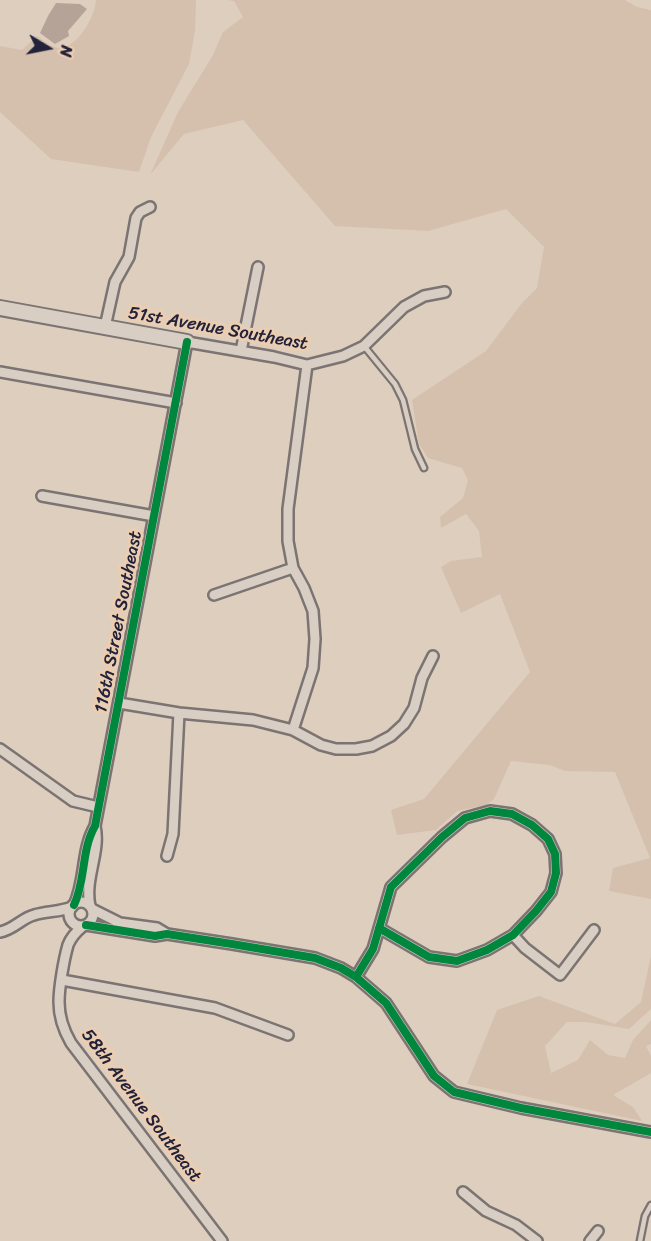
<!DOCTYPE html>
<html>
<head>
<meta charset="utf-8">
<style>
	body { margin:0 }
	#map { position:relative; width:651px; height:1241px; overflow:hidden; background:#decebe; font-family:Sriracha,sans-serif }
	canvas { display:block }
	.north { position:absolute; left:18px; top:18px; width:60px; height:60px; -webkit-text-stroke:4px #ebceb1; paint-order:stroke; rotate:100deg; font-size:16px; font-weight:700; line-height:24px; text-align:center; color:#22223b }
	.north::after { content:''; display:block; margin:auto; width:21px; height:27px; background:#22223b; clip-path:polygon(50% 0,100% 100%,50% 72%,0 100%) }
</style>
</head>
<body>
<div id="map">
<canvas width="651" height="1241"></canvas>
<div class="north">N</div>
</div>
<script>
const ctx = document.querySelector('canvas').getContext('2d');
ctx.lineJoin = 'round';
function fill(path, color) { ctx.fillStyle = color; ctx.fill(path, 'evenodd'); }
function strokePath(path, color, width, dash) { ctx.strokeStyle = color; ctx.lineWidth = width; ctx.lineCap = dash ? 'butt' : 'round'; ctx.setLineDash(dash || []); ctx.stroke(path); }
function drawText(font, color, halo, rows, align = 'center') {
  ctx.font = font + ' Sriracha,sans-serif'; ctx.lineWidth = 6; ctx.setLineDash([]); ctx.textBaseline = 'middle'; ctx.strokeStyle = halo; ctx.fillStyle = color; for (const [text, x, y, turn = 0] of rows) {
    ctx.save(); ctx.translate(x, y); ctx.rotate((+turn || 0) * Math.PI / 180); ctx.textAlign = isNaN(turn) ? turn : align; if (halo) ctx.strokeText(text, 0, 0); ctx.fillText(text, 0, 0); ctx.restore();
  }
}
fill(new Path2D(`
	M96,0H196L195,31L189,64L151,137L139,172L51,159L0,112V46L22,50L37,36C43,40 51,47 58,48C77,49 95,17 96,0Z
	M228,0H625L637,7L651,10V899L609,891L613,868L650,858L615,772L565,771L550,765L511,761L494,799L486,805L457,811L436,830L397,835L391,810L424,799L530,672L500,594L461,613L441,567L451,561L482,557L479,531L466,514L441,528L440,517L463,498L468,480L462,468L428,458L419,444L412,400L486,351L522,303L537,288L544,247L506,209L428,231L335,226L243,120L184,134L150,175L178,112L213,55L223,32L243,17L234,1Z
	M651,956V1009L629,1029L586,1022H567L545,1046L551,1073L578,1060L590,1040L608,1055L625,1058L633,1040L651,1020V1044L646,1046L651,1056V1073L613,1095L633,1107L642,1121L467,1084L497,1010L539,996L615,1024L641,1002Z`), '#d5c0ae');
fill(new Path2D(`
	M56,3L80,4L87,9L68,31L69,36L55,44L40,33L48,16Z`), '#b5a398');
const lane = new Path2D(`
	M364,346L395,384L403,400L415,449L424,468
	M640,1241L645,1216L651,1205`);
const street = new Path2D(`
	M105,327L115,282L129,257L136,218L140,212L150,207
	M241,351L258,267
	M0,372L176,403
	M42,496L154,516
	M214,595L293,568
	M119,703L179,713L253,720L293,730L321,745L336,749H356L372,746L391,736L404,724L414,708L422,678L433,656
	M293,730L313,668L315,639L313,611L304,588L293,568L288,541V509L307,365
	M0,749L73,801L98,807
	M167,856L173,834L179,713
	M69 914a12 12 0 1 1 24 0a12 12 0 1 1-24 0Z
	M74,905C86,880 81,850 95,826L187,342L274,357L307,365L343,356L364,346L404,307L424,296L445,292
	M90,906C84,879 101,852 95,826
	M92,909L120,923L157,928L167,934
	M86,925L155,936L167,934L232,944L315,958L341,968L356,977L386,1003L434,1076L454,1092L521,1108L651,1132
	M83,926C77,931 71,937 68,945C64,959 59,987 59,1002C59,1016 64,1031 71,1043L222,1241
	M0,932C13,930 22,918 34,915C47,911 60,912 72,907
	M513,935L525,948L560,975L594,930
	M356,977L373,949L391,887L442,837L465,818L490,811L512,814L532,825L548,839L555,854L556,873L551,892L536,911L513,935L487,950L457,961L429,957L379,928
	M62,980L215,1008L288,1035
	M463,1192L486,1211L516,1225L537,1241
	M590,1241L598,1231`);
const secondary = new Path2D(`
	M0,308L187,342`);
strokePath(lane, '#7b7472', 9);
strokePath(street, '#7b7472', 14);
strokePath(secondary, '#7b7472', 18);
strokePath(lane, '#d9cec3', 4.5);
strokePath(street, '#d9cec3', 9);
strokePath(secondary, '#d9cec3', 14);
strokePath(new Path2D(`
	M74,905C86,880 81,850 95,826L187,342
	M86,925L155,936L167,934L232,944L315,958L341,968L356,977L386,1003L434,1076L454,1092L521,1108L651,1132
	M356,977L373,949L391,887L442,837L465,818L490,811L512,814L532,825L548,839L555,854L556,873L551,892L536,911L513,935L487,950L457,961L429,957L379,928`), '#00873e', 8);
drawText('18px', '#22223b', '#ebceb1', [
	["51st Avenue Southeast",218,329,10],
	["116th Street Southeast",119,622,-79],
	["58th Avenue Southeast",141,1106,53]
]);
</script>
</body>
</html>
